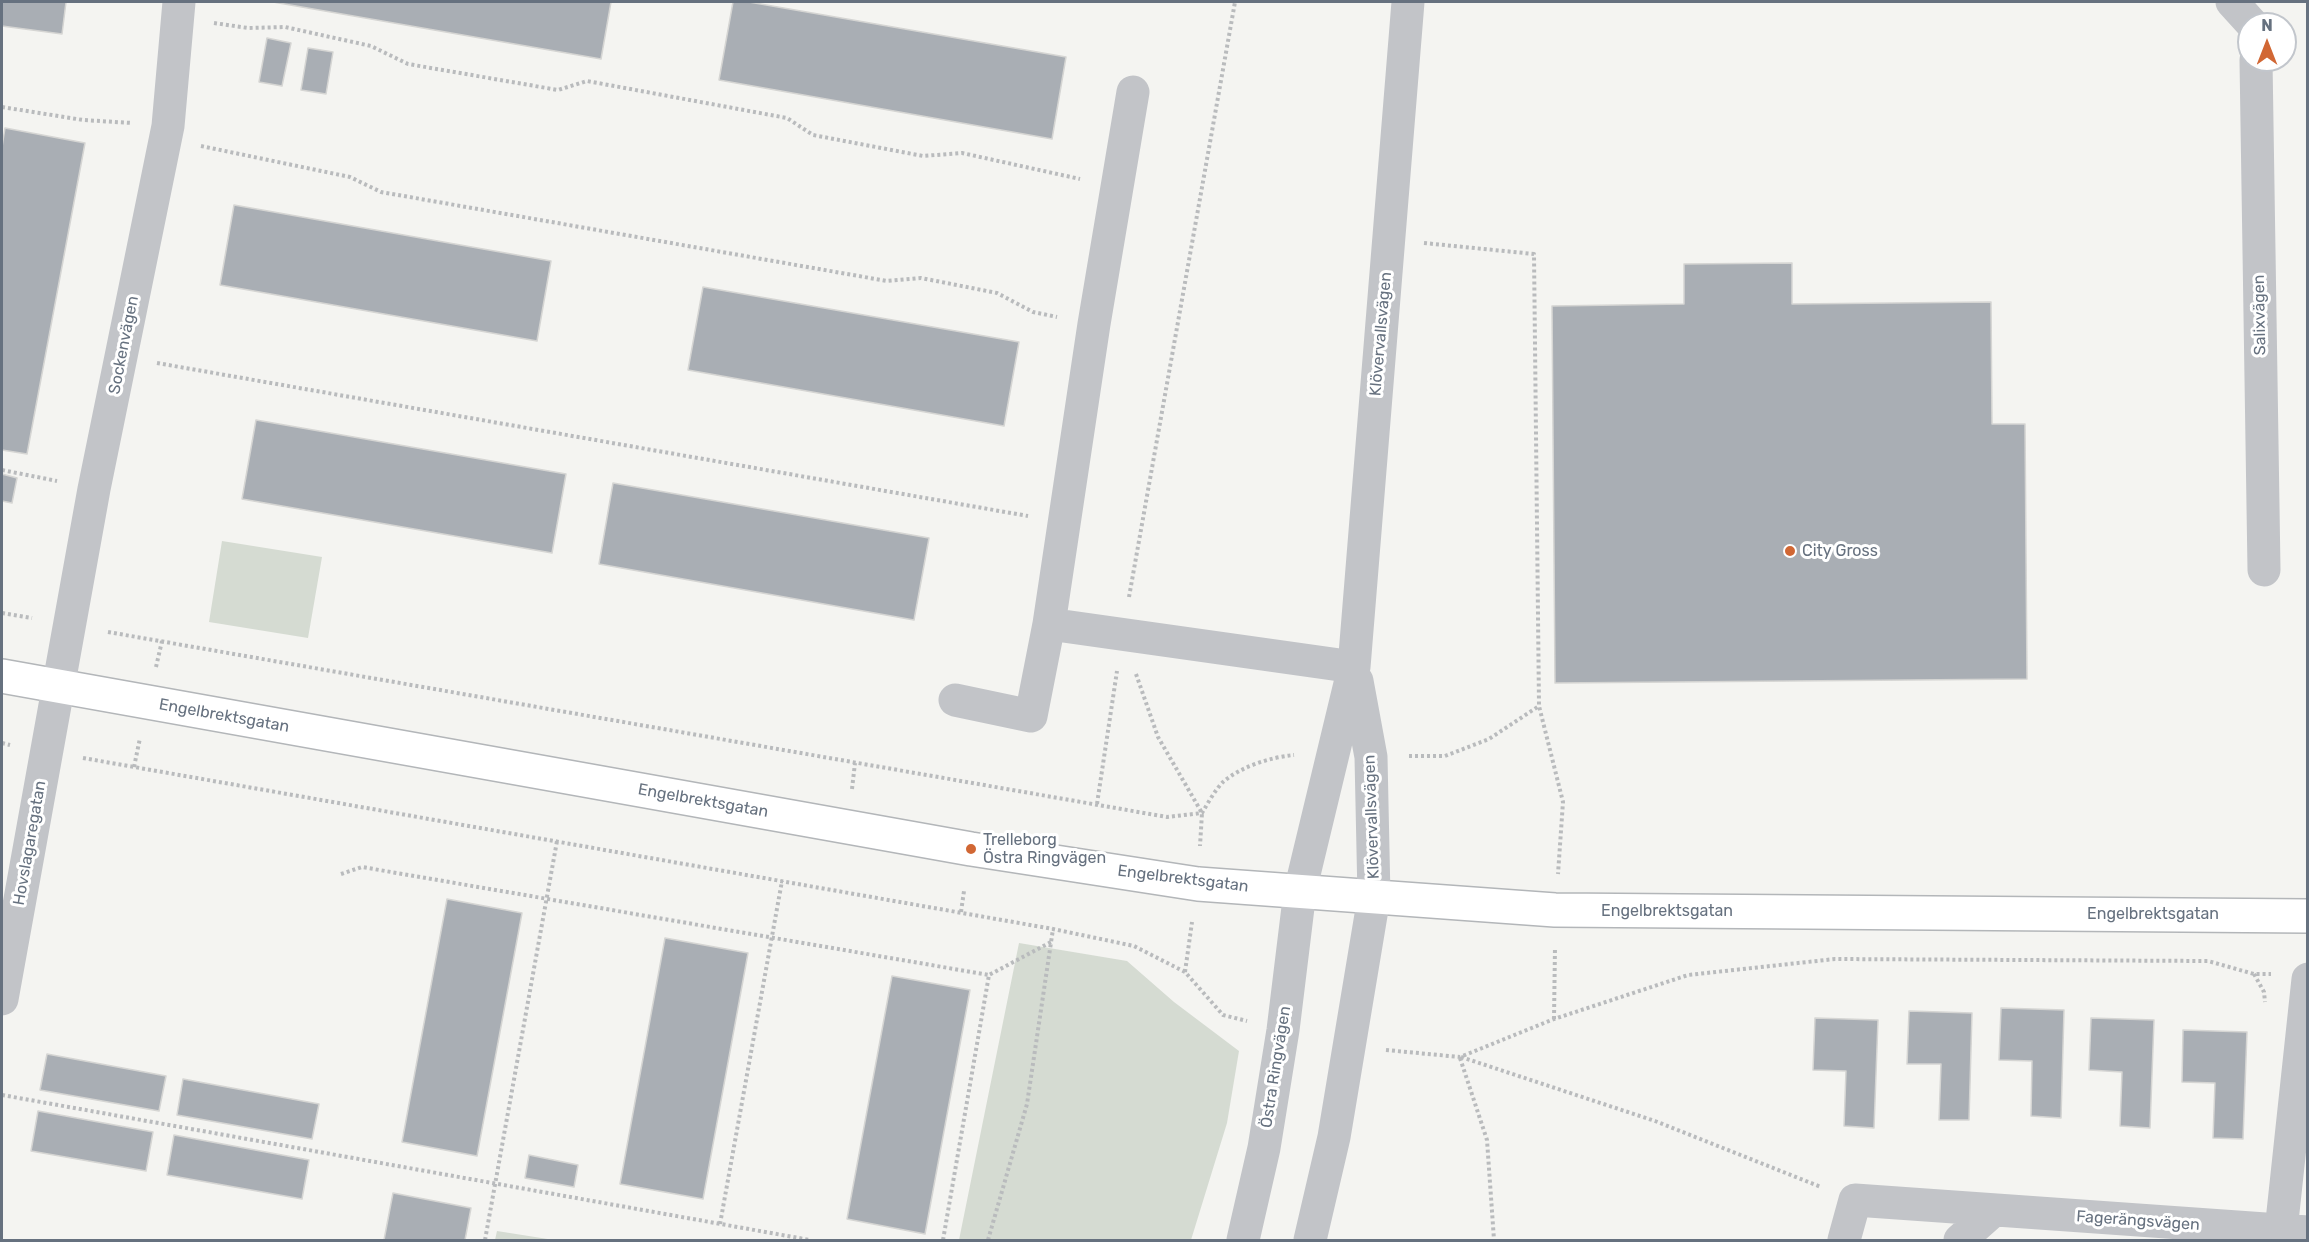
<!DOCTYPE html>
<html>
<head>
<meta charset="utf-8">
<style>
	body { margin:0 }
	#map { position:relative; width:2309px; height:1242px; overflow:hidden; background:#f4f4f1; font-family:Rubik,sans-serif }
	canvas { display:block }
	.frame { position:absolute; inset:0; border:3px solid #66717f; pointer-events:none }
	.north { position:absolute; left:2237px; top:12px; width:60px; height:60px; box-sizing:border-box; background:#fff; border:2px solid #c2c6cc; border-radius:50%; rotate:0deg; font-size:16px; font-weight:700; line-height:24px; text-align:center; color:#66717f }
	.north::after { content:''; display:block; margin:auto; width:21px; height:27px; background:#d16734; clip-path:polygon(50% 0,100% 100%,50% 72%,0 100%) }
</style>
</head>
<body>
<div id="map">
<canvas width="2309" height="1242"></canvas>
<div class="frame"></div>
<div class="north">N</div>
</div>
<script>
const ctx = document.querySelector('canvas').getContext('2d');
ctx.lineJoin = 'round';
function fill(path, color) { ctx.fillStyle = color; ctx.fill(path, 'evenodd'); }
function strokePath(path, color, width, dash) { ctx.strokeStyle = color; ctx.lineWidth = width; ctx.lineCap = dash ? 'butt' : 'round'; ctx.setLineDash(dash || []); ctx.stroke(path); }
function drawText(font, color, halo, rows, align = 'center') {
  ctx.font = font + ' Rubik,sans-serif'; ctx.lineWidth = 6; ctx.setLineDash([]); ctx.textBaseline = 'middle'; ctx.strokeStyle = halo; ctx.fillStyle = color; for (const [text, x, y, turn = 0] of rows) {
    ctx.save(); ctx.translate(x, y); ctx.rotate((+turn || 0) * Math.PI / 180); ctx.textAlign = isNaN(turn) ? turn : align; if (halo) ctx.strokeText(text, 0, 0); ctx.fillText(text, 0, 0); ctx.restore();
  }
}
fill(new Path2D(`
	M222,541L322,557L308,638L209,622Z
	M1019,943L1127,961L1174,1002L1239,1051L1227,1123L1191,1240H959Z
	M497,1231L554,1240H495Z`), '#d5dbd2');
const building = new Path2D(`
	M2,2H66L62,34L2,26Z
	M273,2H611L601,59Z
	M733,2H749L1066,57L1052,139L719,80Z
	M267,38L291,43L282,86L259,82Z
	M308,48L333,52L326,94L301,90Z
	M5,128L85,143L27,454L2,450V147Z
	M234,205L551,261L537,341L220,285Z
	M1792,263V304L1991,302L1992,424H2025L2027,679L1555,683L1552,306L1684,304V264Z
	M703,287L1019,342L1004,426L688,370Z
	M256,420L566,474L552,553L242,499Z
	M2,474L17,478L12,503L2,501Z
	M613,483L929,538L914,620L599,564Z
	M447,899L522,913L477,1156L402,1142Z
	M665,938L748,953L703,1199L620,1184Z
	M892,976L970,990L925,1234L847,1219Z
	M2001,1008L2064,1010L2061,1118L2031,1116L2032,1061L1999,1060Z
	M1909,1011L1972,1013L1969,1120H1939L1941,1064H1907Z
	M1815,1018L1878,1020L1874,1128L1844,1126L1846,1071L1813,1070Z
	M2091,1018L2154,1020L2150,1128L2120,1126L2122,1072L2089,1070Z
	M2183,1030L2247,1032L2243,1139L2213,1138L2215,1083L2182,1082Z
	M47,1054L166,1076L159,1111L40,1090Z
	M183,1079L319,1104L312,1139L177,1115Z
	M38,1111L153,1132L146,1171L31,1151Z
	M174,1135L309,1160L302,1199L167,1175Z
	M529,1155L578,1165L574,1187L525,1178Z
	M393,1193L471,1208L465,1240H384Z`);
fill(building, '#a9aeb4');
strokePath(building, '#d5d5d3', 1.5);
const major = new Path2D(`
	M2,676L971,849L1198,884L1555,910L2308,916`);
strokePath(major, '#b3b6b9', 36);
strokePath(new Path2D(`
	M214,23L248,28L285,27L371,46L408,64L558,90L587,81L787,118L813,135L923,156L962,153L1080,179
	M2,107L83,120L132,123
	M201,146L350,177L381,192L887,281L921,278L997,293L1033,312L1057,317
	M1424,243L1534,254L1539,706L1563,802L1558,874
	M157,363L1028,516
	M2,470L57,481
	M1129,597L1235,2
	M2,613L32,618
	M108,632L1167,817L1202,813C1208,803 1215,790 1223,782C1240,767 1271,757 1294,755
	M156,667L162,641
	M1136,674L1158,737L1202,813L1200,846
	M2,743L10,745
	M1409,756H1445L1489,739L1539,706
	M83,758L1053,929L1134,946L1185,972L1223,1015L1247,1021
	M134,767L140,738
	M852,789L855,763
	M1097,804L1117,671
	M341,874L362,867L989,975
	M961,912L964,891
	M1185,972L1192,922
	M2254,974L2264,992L2265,1002
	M1554,1019L1555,947
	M1386,1050L1460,1057L1554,1019L1688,975L1835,959L2208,961L2254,974H2271
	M1461,1057L1655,1121L1821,1187
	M1460,1058L1487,1140L1494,1240
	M2,1095L810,1240
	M720,1224L782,881
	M485,1240L557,841
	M943,1240L989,975L1051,942
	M988,1240L1027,1104L1053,929`), '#b9bbbd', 4, [3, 3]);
strokePath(new Path2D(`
	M2232,2L2252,24
	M2256,60L2264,570
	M1133,92L1094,324L1049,624L1354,667
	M955,700L1031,716L1049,624
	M2,999L94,489L168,126L179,2
	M1243,1240L1264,1148L1283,1030L1300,891L1354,667L1408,2
	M1310,1240L1334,1137L1374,897L1371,757L1357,681
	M1844,1240L1855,1200L2308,1232
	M1960,1240L1994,1210
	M2280,1240L2308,979`), '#c2c4c8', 33);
strokePath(major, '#fff', 33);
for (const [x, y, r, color] of [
	[1790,551,6,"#d16734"],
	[971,849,6,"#d16734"]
]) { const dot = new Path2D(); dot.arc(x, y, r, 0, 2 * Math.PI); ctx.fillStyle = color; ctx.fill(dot); strokePath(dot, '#fff', 2); }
drawText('16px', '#66717f', '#fff', [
	["Salixvägen",2260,315,-91],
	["Klövervallsvägen",1381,334,-85],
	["Sockenvägen",124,345,-79],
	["Engelbrektsgatan",224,716,10],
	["Engelbrektsgatan",703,801,10],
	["Klövervallsvägen",1372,817,-92],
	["Hovslagaregatan",30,843,-80],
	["Engelbrektsgatan",1183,879,7],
	["Engelbrektsgatan",1667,911],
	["Engelbrektsgatan",2153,914],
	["Östra Ringvägen",1276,1067,-81],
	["Fagerängsvägen",2138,1221,4]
]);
drawText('16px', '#66717f', '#fff', [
	["City Gross",1802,551],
	["Trelleborg",983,840],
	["Östra Ringvägen",983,858]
], 'left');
</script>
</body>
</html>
